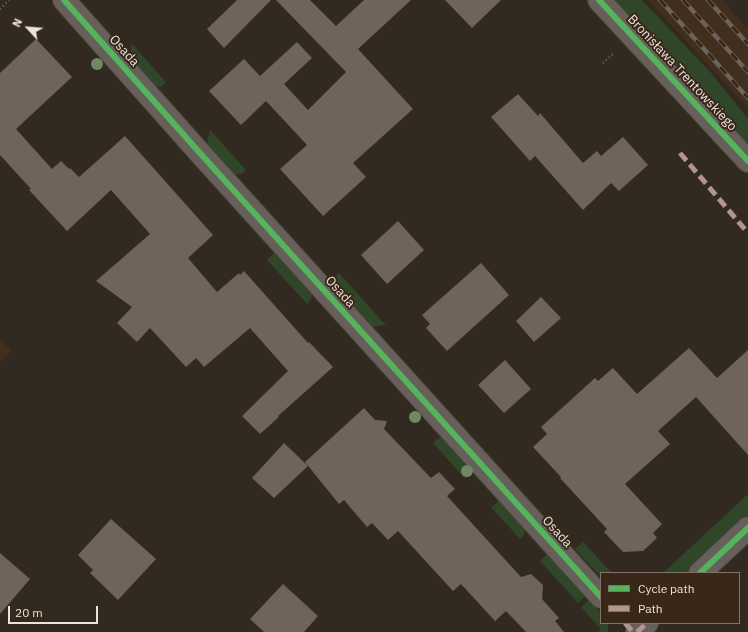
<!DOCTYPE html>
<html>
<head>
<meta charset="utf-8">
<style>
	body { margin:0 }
	#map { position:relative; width:748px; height:632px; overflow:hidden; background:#322921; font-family:"IBM Plex Sans",sans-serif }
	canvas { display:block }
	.legend { position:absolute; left:600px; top:572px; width:140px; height:52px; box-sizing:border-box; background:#39281a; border:1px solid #817367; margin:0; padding:5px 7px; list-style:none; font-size:12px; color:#eee3da }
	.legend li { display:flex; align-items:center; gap:8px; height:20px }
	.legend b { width:20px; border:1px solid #817367 }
	.north { position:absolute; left:8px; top:8px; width:40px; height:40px; -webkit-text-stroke:3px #39281a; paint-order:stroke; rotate:296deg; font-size:11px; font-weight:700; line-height:16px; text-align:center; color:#eee3da }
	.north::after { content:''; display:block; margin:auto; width:14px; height:18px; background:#eee3da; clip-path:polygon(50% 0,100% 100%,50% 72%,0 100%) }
	.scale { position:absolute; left:8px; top:606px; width:90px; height:18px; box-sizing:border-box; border:2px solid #eee3da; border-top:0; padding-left:5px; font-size:12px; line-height:14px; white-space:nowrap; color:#eee3da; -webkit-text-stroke:3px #39281a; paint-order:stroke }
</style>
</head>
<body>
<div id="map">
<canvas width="748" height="632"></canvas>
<ul class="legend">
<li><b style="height:5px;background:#56b35d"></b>Cycle path</li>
<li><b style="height:5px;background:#b2968c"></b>Path</li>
</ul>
<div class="north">N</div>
<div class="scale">20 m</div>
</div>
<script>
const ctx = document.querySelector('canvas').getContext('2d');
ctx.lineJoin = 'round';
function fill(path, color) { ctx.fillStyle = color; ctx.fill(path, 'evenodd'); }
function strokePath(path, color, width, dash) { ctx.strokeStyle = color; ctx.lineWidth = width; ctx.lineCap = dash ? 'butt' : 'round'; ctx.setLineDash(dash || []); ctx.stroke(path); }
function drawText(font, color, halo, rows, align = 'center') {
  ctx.font = font + ' "IBM Plex Sans",sans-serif'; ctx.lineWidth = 4; ctx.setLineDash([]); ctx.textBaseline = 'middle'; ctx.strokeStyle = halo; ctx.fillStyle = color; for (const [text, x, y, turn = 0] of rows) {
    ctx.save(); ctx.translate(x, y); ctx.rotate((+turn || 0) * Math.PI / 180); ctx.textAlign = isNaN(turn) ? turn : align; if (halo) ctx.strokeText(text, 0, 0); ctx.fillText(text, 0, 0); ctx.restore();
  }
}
fill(new Path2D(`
	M648,0H722L748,29V108Z
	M0,340L11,350L0,362Z`), '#422e1d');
fill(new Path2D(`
	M613,0H642L712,74L748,119V143L737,135Z
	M131,43L166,82L161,87L155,86L131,60Z
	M210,130L246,170L241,174H234L207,144Z
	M274,253L312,294L311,300L307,304L267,260Z
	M339,273L381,320L386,325L373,327L331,281Z
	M442,438L472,472L465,479L433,443L437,439Z
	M748,494V516L688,573H663Z
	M499,501L524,529V535L520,539L491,507Z
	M583,542L611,572L610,573H601V577L575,549Z
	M547,554L585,596L578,603L540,561Z
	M589,600L601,613V623H608V632H598L601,629L581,607Z`), '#304628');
fill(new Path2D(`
	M237,0H271L224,48L207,29Z
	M276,0H310L336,26L364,0H411L358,49L413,109L353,163L366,177L323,216L280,169L307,145L266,101L241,125L209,91L244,59L260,76L297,42L312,58L284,84L308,110L346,72Z
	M445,0H501L472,28Z
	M36,39L72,77L16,129L52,169L61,161L69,169L70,168L79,177L125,136L213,235L188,258L217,292L239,273L240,275L244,271L308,343L309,342L333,367L278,416L279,417L260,434L242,416L288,371L257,336L250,328L204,367L196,358L186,367L150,328L137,342L117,323L132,307L96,281L150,234L111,190L67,231L29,190L31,189L0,155V73Z
	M518,94L538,116L540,113L583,163L597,151L601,156L623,137L648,165L619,191L611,183L583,210L535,156L530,161L491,117Z
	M398,221L424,250L387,284L361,255Z
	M481,263L509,295L447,351L426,328L430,324L422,315Z
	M541,297L561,318L534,342L516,321Z
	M689,348L717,378L748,350V455L696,397L658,431L670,444L625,484L662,524L653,533L657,538L643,551L623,552L604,532L607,529L560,478L561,477L533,447L547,434L541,427L595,378L598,381L613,368L637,394Z
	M505,360L531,389L504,413L478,385Z
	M364,408L375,420L387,421L384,429L431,478L439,472L455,489L447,496L521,577L531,574L543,585L542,599L559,618L555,621L564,632H526L506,611L495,621L461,584L453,591L398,531L388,540L372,523L367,527L344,500L339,504L305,462Z
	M284,443L308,466L274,498L252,478Z
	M111,519L156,559L118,600L90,573L93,570L78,555Z
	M0,553L30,579L0,614Z
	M283,584L318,616L304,632H264L250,619Z`), '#70645a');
const minor = new Path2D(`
	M64,0L199,152L601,597
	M599,0L748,161
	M700,573L748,528
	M637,632L647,623`);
strokePath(minor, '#4c443d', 24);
strokePath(new Path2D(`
	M0,9L9,0
	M603,63L613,54`), '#6e6762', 2.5, [1, 3]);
strokePath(minor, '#675f59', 22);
const rail = new Path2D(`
	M660,0L748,98
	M683,0L748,72
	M708,0L748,44`);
strokePath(rail, '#6b645d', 4.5);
strokePath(rail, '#39281a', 3, [9]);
strokePath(new Path2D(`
	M680,153L748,233
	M625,623L633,632
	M637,632L647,623`), '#b2968c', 5, [10, 5]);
strokePath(new Path2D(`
	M64,0L199,152L601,597
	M599,0L748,161
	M700,573L748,528`), '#56b35d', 6);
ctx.fillStyle = '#728863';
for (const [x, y] of [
	[97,64],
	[415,417],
	[467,471]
]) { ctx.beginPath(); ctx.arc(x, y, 6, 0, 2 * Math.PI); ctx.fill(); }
drawText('13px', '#eee3da', '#39281a', [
	["Osada",124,51,48],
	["Bronisława Trentowskiego",682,73,47],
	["Osada",340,292,48],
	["Osada",557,532,48]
]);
</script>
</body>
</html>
